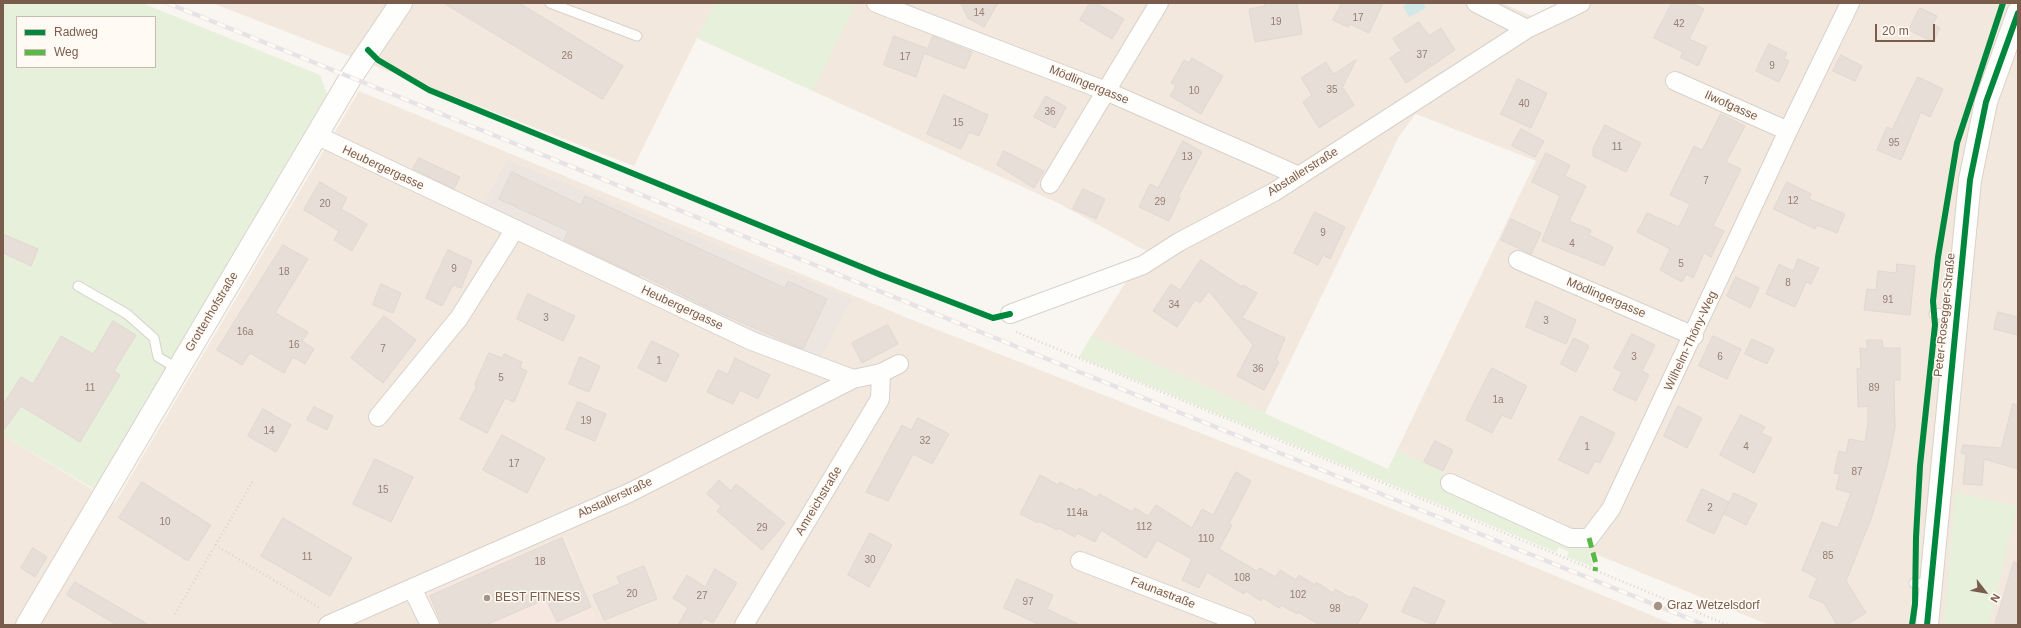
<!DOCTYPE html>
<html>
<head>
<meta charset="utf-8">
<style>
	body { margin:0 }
	#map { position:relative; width:2021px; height:628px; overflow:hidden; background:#f9f5f0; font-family:Helvetica,sans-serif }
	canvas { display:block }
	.frame { position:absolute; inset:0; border:4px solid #7a5c4d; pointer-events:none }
	.legend { position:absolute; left:16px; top:16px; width:140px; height:52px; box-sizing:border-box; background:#fffaf3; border:1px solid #cabbb1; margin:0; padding:5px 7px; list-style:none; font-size:12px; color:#7a5c4d }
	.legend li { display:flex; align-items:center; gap:8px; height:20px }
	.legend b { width:20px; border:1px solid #cabbb1 }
	.north { position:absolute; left:1965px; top:572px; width:40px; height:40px; -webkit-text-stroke:3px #fffaf3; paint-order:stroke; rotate:121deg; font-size:11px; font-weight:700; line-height:16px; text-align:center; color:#7a5c4d }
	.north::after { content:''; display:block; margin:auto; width:14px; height:18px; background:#7a5c4d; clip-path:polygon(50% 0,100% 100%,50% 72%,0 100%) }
	.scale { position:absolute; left:1875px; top:24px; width:60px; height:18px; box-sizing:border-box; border:2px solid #7a5c4d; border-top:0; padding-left:5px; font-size:12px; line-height:14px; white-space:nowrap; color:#7a5c4d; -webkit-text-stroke:3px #fffaf3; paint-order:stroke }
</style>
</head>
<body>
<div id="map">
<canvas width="2021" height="628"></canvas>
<div class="frame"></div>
<ul class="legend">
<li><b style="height:5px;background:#00873e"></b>Radweg</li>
<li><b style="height:5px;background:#58b947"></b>Weg</li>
</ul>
<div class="north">N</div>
<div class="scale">20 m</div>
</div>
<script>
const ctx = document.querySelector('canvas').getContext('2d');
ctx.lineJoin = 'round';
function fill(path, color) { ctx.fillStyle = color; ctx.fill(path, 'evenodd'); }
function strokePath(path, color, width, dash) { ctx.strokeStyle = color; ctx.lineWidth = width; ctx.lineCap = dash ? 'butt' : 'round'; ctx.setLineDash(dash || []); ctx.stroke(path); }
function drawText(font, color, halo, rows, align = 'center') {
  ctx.font = font + ' Helvetica,sans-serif'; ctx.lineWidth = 3; ctx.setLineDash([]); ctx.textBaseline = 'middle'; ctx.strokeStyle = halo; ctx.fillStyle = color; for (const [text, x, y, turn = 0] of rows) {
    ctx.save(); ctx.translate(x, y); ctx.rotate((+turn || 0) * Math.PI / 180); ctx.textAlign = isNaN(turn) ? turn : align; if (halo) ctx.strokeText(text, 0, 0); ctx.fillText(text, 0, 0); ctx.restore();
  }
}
fill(new Path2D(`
	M212,3H1502L1532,16L1558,3H2018V625H1769L1388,469L1536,161L1416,114L1399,136L1265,413L1086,345L1129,277L1148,252L1058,203L697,38L634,166Z
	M359,91L910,319L1366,498L1675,625H597L565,536L424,592L438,625H3V435L115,503Z`), '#f2e8de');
fill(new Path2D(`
	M565,536L597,625H438L424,591Z`), '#f6e8e1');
fill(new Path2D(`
	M507,160L852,299L820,359L731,328L483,206Z`), '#ede5e0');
fill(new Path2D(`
	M3,3H142L320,75L327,94L94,489L3,435ZM17,17H155V67H17Z
	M715,3H856L813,91L697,38Z
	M1092,335L1388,469L1397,451L1444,472L1438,485L1498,512L1587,543L1593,567L1567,557L1569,552L1559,547L1556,552L1079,357Z
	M1955,492L2017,506L1989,625H1944Z`), '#e7f0db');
fill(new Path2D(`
	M1409,3H1423L1426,8L1409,17L1403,6Z`), '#d0e8ea');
const building = new Path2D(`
	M444,3H519L623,66L603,99Z
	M961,3H998L984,27L968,18Z
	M1090,3H1096L1124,19L1112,39L1080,20Z
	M1264,3H1297L1302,34L1255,42L1249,9L1265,6Z
	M1342,3H1383L1369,33L1350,24L1348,27L1333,20Z
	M1672,3H1692L1704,9L1689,39L1707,47L1698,66L1680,57L1683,52L1654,38Z
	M1920,8L1937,16L1933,24L1940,28L1933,42L1909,30Z
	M1419,22L1429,36L1441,28L1455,50L1406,83L1390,58L1402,50L1399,48L1393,39Z
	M894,36L926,48L916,77L884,65Z
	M933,36L972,52L965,69L926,54Z
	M1769,44L1787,53L1784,59L1789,61L1779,82L1756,71Z
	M1841,55L1862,66L1855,81L1833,71Z
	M1192,58L1223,76L1201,114L1170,96L1176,86L1171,83L1184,60L1189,63Z
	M1356,60L1341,90L1343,88L1354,105L1319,128L1303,102L1312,95L1301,78L1326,62L1333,74Z
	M1918,77L1943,89L1930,117L1921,112L1901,160L1877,150L1887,127L1892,129Z
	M1518,79L1547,93L1531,128L1501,114Z
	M944,95L988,115L979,136L969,132L961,149L927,134Z
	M1046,96L1066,107L1055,128L1034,117Z
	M1721,114L1745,126L1726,162L1741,169L1713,226L1724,231L1711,257L1704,253L1693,278L1686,274L1682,282L1660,270L1670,249L1637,232L1647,213L1679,227L1690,204L1670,195L1694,146L1702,150Z
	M1605,125L1641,143L1626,172L1593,156V149Z
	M1521,129L1544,141L1535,157L1512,146Z
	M1183,141L1202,152L1178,197L1180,198L1169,221L1139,207L1150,184L1158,188Z
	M1004,151L1044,171L1034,188L997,165Z
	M1546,153L1570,165L1565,176L1586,186L1569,221L1591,230L1589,235L1613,247L1604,266L1542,241L1560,196L1532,182Z
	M419,158L460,177L454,189L413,169Z
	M512,172L581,205L585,196L785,288L788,281L827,299L803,349L711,309L640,274L639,276L633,273L564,240L568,231L499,199Z
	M320,182L347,198L341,209L367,224L352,251L334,240L339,231L304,210Z
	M1787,182L1811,194L1809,199L1845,214L1837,233L1817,225L1815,229L1774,209Z
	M1083,189L1105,199L1096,219L1073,209Z
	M1315,212L1345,227L1330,259L1323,255L1318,265L1294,253Z
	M1511,219L1541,233L1531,254L1501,240Z
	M3,234L38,249L31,266L3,253Z
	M283,245L308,259L275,313L308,332L302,341L314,349L305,364L293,357L284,373L250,353L242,365L217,350Z
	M448,250L472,261L461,288L453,285L442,306L426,298Z
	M1798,259L1819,268L1811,284L1806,282L1795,307L1766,294L1779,264L1793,271Z
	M1201,260L1242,287L1243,285L1257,293L1242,318L1285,338L1276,360L1279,362L1264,390L1237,376L1253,345L1209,291L1200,303L1195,300L1177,327L1153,311L1171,284L1180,290Z
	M1897,264L1915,266L1910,315L1864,310L1867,289L1876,290L1878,271L1896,273Z
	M1736,277L1759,288L1750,308L1727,296Z
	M381,284L401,293L393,313L373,305Z
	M528,294L575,316L563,341L517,319Z
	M1536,301L1576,320L1566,344L1526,327Z
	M1998,312L2018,317V335L1994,329Z
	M384,316L416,340L383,383L351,358Z
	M113,321L136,335L114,371L120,375L80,442L21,406L3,431V405L21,377L33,384L61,336L93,354Z
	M888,325L898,344L862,363L852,343Z
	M1632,334L1655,345L1642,371L1649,375L1636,401L1613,390L1622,372L1614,368Z
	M1713,336L1741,349L1727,379L1699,366Z
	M1574,338L1589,346L1576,372L1561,364Z
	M1752,339L1774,349L1767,364L1745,354Z
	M1867,340H1882L1883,348H1900V380H1894L1895,428L1887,466L1871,519L1846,581L1866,613L1846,625H1837L1824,603L1809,597L1817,578L1802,570L1822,522L1838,528L1851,493L1836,489L1840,474L1834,473L1839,451L1846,453L1849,439L1865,442L1868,424V406L1858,407L1857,368L1861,369L1860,348L1867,349Z
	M652,341L679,354L666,382L638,368Z
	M489,353L502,358L504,354L522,362L520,368L527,371L514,402L505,398L487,433L460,419L477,386L475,385Z
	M580,357L600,366L589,392L569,384Z
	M735,358L770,375L758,399L740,390L733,404L707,392L718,370L728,374Z
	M1492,368L1527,386L1511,419L1502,415L1492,433L1466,420Z
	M578,402L606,414L595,441L566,429Z
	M2013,404L2018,405V469L1984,459L1982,485L1963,484L1966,454L1961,453L1963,445L2001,448Z
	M1678,406L1702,418L1687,448L1664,436Z
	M314,407L333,416L327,430L307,420Z
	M263,409L291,425L276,452L248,436Z
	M1741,415L1765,427L1761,433L1772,438L1754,473L1720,455Z
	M1581,416L1615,433L1600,463L1595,461L1588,474L1559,460Z
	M918,418L949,434L932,464L913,454L888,501L866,492L902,425L911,430Z
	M502,435L545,458L527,493L483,470Z
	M1435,441L1453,450L1443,471L1424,462Z
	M375,459L413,477L391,522L353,504Z
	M1236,472L1251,481L1229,524L1232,525L1219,549L1257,571L1260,568L1275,577L1280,570L1296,580L1299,575L1315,585L1316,582L1333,593L1335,589L1351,598L1352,596L1368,605L1357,625H1320L1298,612L1297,614L1281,605L1279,608L1263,598L1261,601L1246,591L1244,594L1207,572L1199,588L1182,580L1192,559L1157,540L1146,558L1101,530L1095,542L1077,533L1075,537L1058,528L1057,530L1039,521L1038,523L1020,514L1040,475L1058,485L1060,482L1077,491L1079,488L1097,498L1099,494L1132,512L1135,508L1148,516L1156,505L1192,528L1202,509L1213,515Z
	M719,480L731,491L736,484L785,523L762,550L717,511L721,506L707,494Z
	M142,482L211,525L188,561L119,518Z
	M1702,489L1729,502L1714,534L1687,521Z
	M1734,493L1757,504L1746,525L1724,514Z
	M283,518L352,558L330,596L261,556Z
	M870,533L892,545L869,587L848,575Z
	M562,538L591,607L557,622L546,599L486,625H442L430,596Z
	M33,548L47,557L35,577L21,568Z
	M2014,562L2018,563V625H1995Z
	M644,566L657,599L604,620L593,595L620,584L617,577Z
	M715,569L737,583L713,623L704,618L700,625H678L688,608L673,598L687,575L705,587Z
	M1017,579L1053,595L1047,609L1080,625H1040L1004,608Z
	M75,582L149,625H117L67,595Z
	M1414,587L1445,601L1434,625L1402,612Z`);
fill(building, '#e6ded7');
strokePath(building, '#e2d8d2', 1);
const lane = new Path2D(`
	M550,3L637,36
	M78,286L127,314L154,338L158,357L178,369
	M1934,314L1956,313
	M1914,583L1931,584`);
const street = new Path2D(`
	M876,3L1106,91L1299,176
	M1476,3L1527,29
	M1675,81L1788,131
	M316,135L752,341L853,379
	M1050,184L1159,3
	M1518,260L1694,336
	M1010,314L1143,265L1179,242L1274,192L1527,29L1581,3
	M378,417L459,318L515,229
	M1450,483L1570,538H1589L1611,509L1788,131L1850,3
	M1080,561L1246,625
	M412,588L430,625
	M328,625L629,493L853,379L881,373L899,364
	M744,625L880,399L881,373`);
const secondary = new Path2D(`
	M27,625L351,77L401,3
	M1927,625L1970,180L1986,102L2018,13`);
strokePath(lane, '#d7d1cb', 11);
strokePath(street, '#d7d1cb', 20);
strokePath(secondary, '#d9d2cb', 24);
strokePath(new Path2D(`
	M1016,332L1728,625
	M215,545L320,608
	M175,614L253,481`), '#dcd5d0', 2.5, [1, 3]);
strokePath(lane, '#fefefd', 9);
strokePath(street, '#fefefd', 18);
strokePath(secondary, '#fefefd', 22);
const rail = new Path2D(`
	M167,3L1705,625`);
strokePath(rail, '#e6e3e7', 4.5);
strokePath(rail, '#fffaf3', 3, [9]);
strokePath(new Path2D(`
	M1589,538L1596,564L1595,571`), '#58b947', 5, [10, 5]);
strokePath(new Path2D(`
	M368,50L378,60L429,90L881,275L993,318L1010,314
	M1912,625L1915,604L1916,537L1920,466L1935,325L1933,301L1938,257L1957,143L2003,3
	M1927,625L1970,180L1986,102L2018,13`), '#00873e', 6);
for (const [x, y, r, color] of [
	[487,598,4,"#a69286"],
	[1658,606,5,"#a69286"]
]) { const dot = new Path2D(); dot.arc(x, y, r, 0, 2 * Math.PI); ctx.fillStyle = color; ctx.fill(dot); strokePath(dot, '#fffaf3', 1.5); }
drawText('10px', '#977e72', null, [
	["14",979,13],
	["17",1358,18],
	["19",1276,22],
	["42",1679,24],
	["37",1422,55],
	["26",567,56],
	["17",905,57],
	["9",1772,66],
	["35",1332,90],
	["10",1194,91],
	["40",1524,104],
	["36",1050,112],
	["15",958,123],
	["95",1894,143],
	["11",1617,147],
	["13",1187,157],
	["7",1706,181],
	["12",1793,201],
	["29",1160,202],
	["20",325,204],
	["9",1323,233],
	["4",1572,244],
	["5",1681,264],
	["9",454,269],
	["18",284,272],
	["8",1788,283],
	["91",1888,300],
	["34",1174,305],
	["3",546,318],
	["3",1546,321],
	["16a",245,332],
	["16",294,345],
	["7",383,349],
	["3",1634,357],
	["6",1720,357],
	["1",659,361],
	["36",1258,369],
	["5",501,378],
	["11",90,388],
	["89",1874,388],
	["1a",1498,400],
	["19",586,421],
	["14",269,431],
	["32",925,441],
	["1",1587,447],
	["4",1746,447],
	["17",514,464],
	["87",1857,472],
	["15",383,490],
	["2",1710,508],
	["114a",1077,513],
	["10",165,522],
	["112",1144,527],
	["29",762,528],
	["110",1206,539],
	["85",1828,556],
	["11",307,557],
	["30",870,560],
	["18",540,562],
	["108",1242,578],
	["20",632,594],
	["102",1298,595],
	["27",702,596],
	["97",1028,602],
	["98",1335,609]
]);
drawText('12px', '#7a5c4d', '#fffaf3', [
	["Mödlingergasse",1089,85,22],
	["Ilwofgasse",1731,106,24],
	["Heubergergasse",383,168,25],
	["Abstallerstraße",1303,172,-32],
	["Mödlingergasse",1606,298,23],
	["Heubergergasse",682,308,25],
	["Grottenhofstraße",212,312,-59],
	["Peter-Rosegger-Straße",1945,315,-84],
	["Wilhelm-Thöny-Weg",1691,341,-65],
	["Abstallerstraße",615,498,-25],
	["Amreichstraße",819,501,-59],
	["Faunastraße",1163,593,21]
]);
drawText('12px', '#7a5c4d', '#fffaf3', [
	["BEST FITNESS",495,598],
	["Graz Wetzelsdorf",1667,606]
], 'left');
</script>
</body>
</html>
